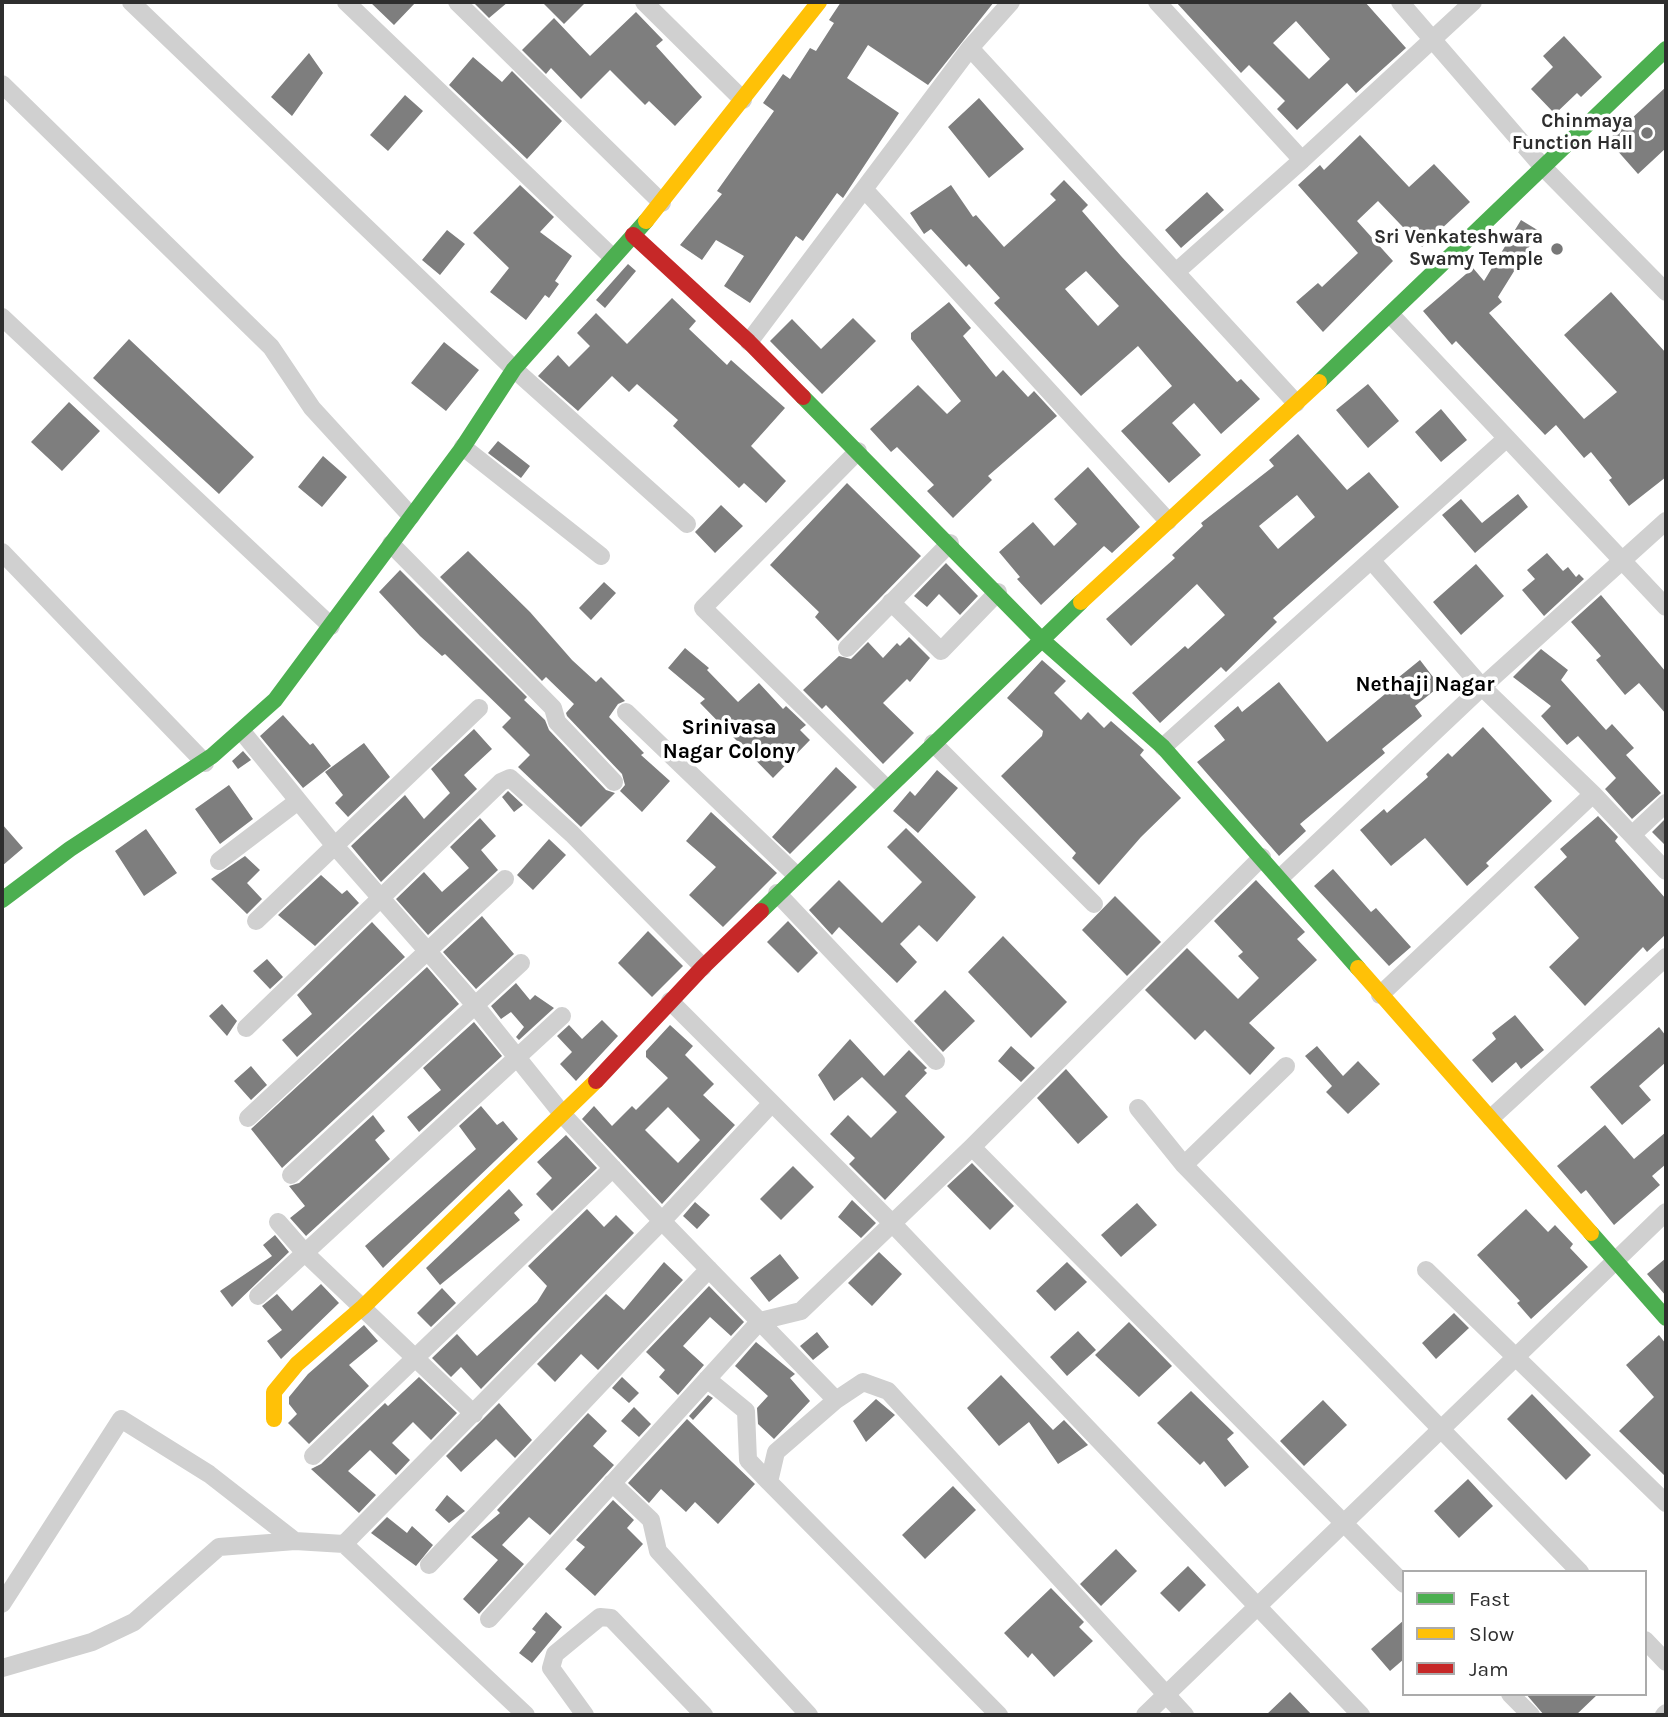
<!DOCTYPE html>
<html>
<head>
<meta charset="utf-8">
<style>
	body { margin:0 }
	#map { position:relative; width:1668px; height:1717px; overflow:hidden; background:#fff; font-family:Karla,sans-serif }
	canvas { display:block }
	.frame { position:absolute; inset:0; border:4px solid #2e2e2e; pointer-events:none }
	.legend { position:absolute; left:1402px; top:1570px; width:245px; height:126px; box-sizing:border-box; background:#fff; border:2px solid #ababab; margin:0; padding:9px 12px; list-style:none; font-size:21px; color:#2e2e2e }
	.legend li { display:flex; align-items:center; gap:14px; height:35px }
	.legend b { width:35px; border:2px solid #ababab }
</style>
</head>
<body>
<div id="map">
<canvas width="1668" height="1717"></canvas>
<div class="frame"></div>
<ul class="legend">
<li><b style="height:9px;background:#4caf50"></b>Fast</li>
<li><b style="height:9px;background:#ffc107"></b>Slow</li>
<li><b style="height:9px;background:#c62828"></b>Jam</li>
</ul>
</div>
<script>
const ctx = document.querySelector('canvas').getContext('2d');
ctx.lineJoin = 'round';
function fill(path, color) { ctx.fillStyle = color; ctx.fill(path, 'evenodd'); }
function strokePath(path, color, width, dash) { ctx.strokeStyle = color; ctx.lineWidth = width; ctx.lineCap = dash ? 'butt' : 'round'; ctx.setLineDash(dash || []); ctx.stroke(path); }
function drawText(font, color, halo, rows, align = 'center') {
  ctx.font = font + ' Karla,sans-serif'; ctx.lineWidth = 7; ctx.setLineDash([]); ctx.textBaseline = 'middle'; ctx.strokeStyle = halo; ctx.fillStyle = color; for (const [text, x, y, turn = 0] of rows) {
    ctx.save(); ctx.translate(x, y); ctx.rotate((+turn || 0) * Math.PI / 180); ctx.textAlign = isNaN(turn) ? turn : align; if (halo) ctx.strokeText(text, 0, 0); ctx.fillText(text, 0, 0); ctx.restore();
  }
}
fill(new Path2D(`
	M370,2H416L394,25Z
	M473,2H508L489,18Z
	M542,2H586L564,24Z
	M841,2H994L928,85L868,45L847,78L899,113L843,198L837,193L803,241L796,236L750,303L724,286L744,256L716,240L702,260L680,245L722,194L717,191L774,111L763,103L783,74L790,79L810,48L816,51L834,23L829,20Z
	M1176,2H1365L1406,48L1356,93L1347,83L1297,130L1277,109L1285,101L1249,65L1241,73ZM1296,21L1330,59L1309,79L1273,43Z
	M636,12L663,40L656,46L702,97L675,126L649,101L645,105L610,70L581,99L551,68L546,74L522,50L554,18L590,56Z
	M1564,36L1602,77L1581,97L1577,93L1555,114L1531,89L1553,67L1543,56Z
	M309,53L323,73L292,116L271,97Z
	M473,57L502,82L512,71L562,121L527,159L449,85Z
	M1666,87V148L1638,174L1608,140Z
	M405,95L423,111L388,151L370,135Z
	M979,98L1024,149L989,178L948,127Z
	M1360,135L1409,187L1434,164L1470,202L1422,247L1378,201L1357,221L1393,261L1323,332L1296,302L1318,283L1322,287L1358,253L1298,185L1320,165L1324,170Z
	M1064,180L1088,205L1082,211L1121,256L1237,382L1241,379L1260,399L1221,434L1194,403L1172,423L1201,455L1169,483L1121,431L1172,386L1138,346L1081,396L994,303L1000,298L969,264L966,267L931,229L924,234L910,213L951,185L973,217L976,215L1004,247L1056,200L1050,194ZM1086,271L1119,306L1098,326L1065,289Z
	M520,185L554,217L540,232L572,256L555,281L559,284L549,298L545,295L526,320L490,292L509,268L473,233Z
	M1207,192L1224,210L1181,248L1165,230Z
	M1521,220L1539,231L1498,297L1502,302L1489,313L1584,419L1617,392L1564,335L1611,292L1666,353V477L1629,506L1609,480L1612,478L1591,452L1584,458L1556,425L1545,435L1456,341L1452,345L1423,311L1473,268L1484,281Z
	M447,230L465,244L440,275L422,260Z
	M628,264L636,271L605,308L596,300Z
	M672,298L696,321L689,329L727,365L731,360L785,408L751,446L786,481L766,503L744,483L739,488L673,426L678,420L637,384L629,392L612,376L578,411L538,376L558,355L569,367L590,346L577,333L596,313L627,344Z
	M949,302L971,328L963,336L996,377L1003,370L1028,397L1034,391L1057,416L988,476L992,480L953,518L927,491L934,485L897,447L891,452L870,429L918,385L947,414L961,401L911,339V333Z
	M853,318L876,341L822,394L770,341L792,319L821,349Z
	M129,339L254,457L219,494L93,378Z
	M444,342L479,370L446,411L411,383Z
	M1368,384L1399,421L1368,448L1336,410Z
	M69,402L100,431L62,471L31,442Z
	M1441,409L1467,440L1441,462L1415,432Z
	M1298,434L1347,490L1369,472L1399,507L1273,618L1277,622L1226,672L1221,667L1160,723L1132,693L1185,646L1188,649L1225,615L1197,584L1131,646L1106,619L1175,558L1172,555L1203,526L1201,523L1274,466L1269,460ZM1297,495L1315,517L1278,549L1259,526Z
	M498,441L530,466L521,478L488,453Z
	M323,456L347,477L322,507L298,487Z
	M1088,467L1140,527L1112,553L1104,546L1041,605L1017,579L1020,577L999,552L1033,522L1054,546L1077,524L1054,499Z
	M847,483L921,556L838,641L815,617L819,612L770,565Z
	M1518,494L1528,507L1475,553L1442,515L1461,499L1482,523Z
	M721,505L743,526L715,553L695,532Z
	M468,551L530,612L572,660L596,682L601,677L625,701L618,704L609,717L644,753L641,755L670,781L642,812L620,791L625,785L622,774L567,716L566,713L574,704L546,677L542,681L440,577Z
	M1547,553L1563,571L1568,567L1576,577L1579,574L1584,579L1544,616L1522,590L1535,579L1527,570Z
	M946,563L978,596L960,615L939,594L927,607L914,596Z
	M1476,564L1504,596L1461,635L1433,602Z
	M400,570L527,697L524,700L545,720L549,730L606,790L615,793L581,827L518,767L530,755L502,727L511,718L445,654L442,656L420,636L379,592Z
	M604,582L616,593L591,620L579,608Z
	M1601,595L1666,672V714L1639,683L1625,695L1596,660L1601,656L1571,622Z
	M909,637L930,658L910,682L907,679L883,703L914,733L883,764L826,705L822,709L803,690L839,656L851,659L868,642L883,658L897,643L900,646Z
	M685,648L709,668L707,670L738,702L759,683L783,709L786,706L806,725L800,730L810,740L773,778L700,703L705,699L668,668Z
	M1541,649L1568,670L1561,680L1606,730L1612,724L1634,748L1626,755L1661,793L1632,819L1605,789L1616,778L1578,736L1567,745L1541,716L1551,706L1513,677Z
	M1042,660L1066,681L1054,693L1081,720L1088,712L1104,728L1111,721L1144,750L1140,755L1181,798L1141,837L1099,885L1072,858L1076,853L1001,776L1042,736L1043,731L1007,698Z
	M1420,660L1440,686L1415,706L1422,716L1382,749L1385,753L1300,824L1306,831L1279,856L1197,762L1225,740L1214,726L1238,706L1242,712L1279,682L1327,742L1402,680L1399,677Z
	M283,715L310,745L313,743L331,766L303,788L260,736Z
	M1483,727L1552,801L1486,863L1489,866L1467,886L1425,838L1391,866L1360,830L1384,809L1387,813L1428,777L1426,774L1448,753L1452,757Z
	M474,729L492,749L464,775L477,789L381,882L351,846L405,795L424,819L450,793L431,769Z
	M364,743L390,777L348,817L335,803L343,795L325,772Z
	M243,751L251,760L238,769L232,761Z
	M836,767L857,787L790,854L772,837Z
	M937,770L958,788L918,833L893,811L910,791L915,796Z
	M229,785L253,819L220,844L195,809Z
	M508,791L523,805L514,812L502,797Z
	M711,812L777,873L723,927L689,895L716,867L686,841Z
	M1598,816L1618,837L1615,841L1666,899V934L1647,952L1643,947L1585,1006L1549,967L1579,938L1534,887L1567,857L1560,849Z
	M480,818L496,836L481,850L498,870L428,935L396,899L424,872L442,892L469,868L450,847Z
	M1666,818V846L1652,832Z
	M2,824L23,848L2,866Z
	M906,828L976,897L937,942L919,925L900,944L917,962L897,983L839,927L832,935L809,910L839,880L882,923L922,882L887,847Z
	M146,829L177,873L144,896L115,851Z
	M549,839L566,855L533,890L517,875Z
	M245,856L260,870L247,883L262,899L247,914L211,879Z
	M1333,869L1371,912L1376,908L1411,947L1389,966L1314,886Z
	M321,875L342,894L347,890L359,903L315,946L278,915Z
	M1256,880L1305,932L1297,939L1317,960L1249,1023L1275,1048L1250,1075L1205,1030L1195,1040L1145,990L1187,948L1238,999L1259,978L1238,956L1243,952L1214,921Z
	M1115,896L1161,942L1127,976L1082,930Z
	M482,916L514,954L476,989L443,952Z
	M788,921L818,953L798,973L767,942Z
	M372,922L405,957L297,1057L282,1040L312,1014L297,995Z
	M648,931L683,966L652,997L618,963Z
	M1003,936L1067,1002L1031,1038L968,972Z
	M267,959L283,977L270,989L253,971Z
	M427,967L459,1004L282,1168L251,1129Z
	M516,983L530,1000L535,995L554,1008L519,1040L516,1037L524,1027L511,1012L501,1019L491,1006Z
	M945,990L975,1021L943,1052L914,1021Z
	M222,1004L237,1021L227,1036L209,1016Z
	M1515,1015L1544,1050L1521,1069L1516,1062L1492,1083L1472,1060L1496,1039L1492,1033Z
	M602,1020L618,1036L576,1081L560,1064L572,1052L557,1036L569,1025L582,1039Z
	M474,1022L502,1056L419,1132L407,1117L441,1090L423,1068Z
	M670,1025L693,1046L685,1055L714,1084L703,1095L735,1125L662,1204L582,1119L594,1106L612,1126L632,1106L636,1110L668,1078L646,1057V1051ZM668,1107L700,1140L678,1163L645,1130Z
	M1659,1027L1666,1036V1062L1639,1086L1651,1100L1622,1125L1590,1087Z
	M850,1039L884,1076L909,1050L927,1068L924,1070L927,1073L905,1096L945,1137L885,1200L849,1164L855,1158L830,1134L848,1115L871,1138L897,1112L862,1077L834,1101L818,1075Z
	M1011,1046L1035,1068L1021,1082L998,1061Z
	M1317,1046L1343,1076L1358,1061L1380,1084L1348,1114L1326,1092L1332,1086L1305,1056Z
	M251,1066L267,1085L251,1100L234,1081Z
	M1066,1069L1108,1117L1078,1144L1037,1098Z
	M481,1106L497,1125L503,1121L518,1139L383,1268L365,1246L476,1149L459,1126Z
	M373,1115L385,1131L375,1140L390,1159L306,1236L290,1218L305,1206L289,1186L299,1183Z
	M1605,1125L1634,1159L1666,1132V1164L1652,1176L1660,1185L1614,1225L1586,1190L1581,1194L1557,1166Z
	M566,1135L597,1168L552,1211L536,1194L552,1178L537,1162Z
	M972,1163L1014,1206L990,1230L947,1186Z
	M793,1166L814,1187L781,1220L760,1199Z
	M509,1189L523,1205L514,1213L520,1220L440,1285L426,1268Z
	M852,1200L876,1223L861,1238L838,1217Z
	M695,1202L710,1215L697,1229L683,1216Z
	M1137,1203L1157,1225L1121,1257L1101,1235Z
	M587,1209L604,1227L616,1215L634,1233L481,1389L461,1367L451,1377L432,1358L457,1334L477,1356L537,1302L547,1286L528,1266Z
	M1526,1209L1548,1232L1555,1225L1573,1244L1570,1248L1588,1267L1531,1319L1517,1303L1520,1301L1477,1255Z
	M275,1235L289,1252L232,1307L220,1291L272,1256L263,1245Z
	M879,1252L902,1274L872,1306L848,1283Z
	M780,1254L799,1278L769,1302L750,1278Z
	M1666,1258V1296L1647,1274Z
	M664,1262L683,1280L598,1370L581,1354L555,1382L537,1364L606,1294L624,1310Z
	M1067,1262L1087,1282L1055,1311L1036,1291Z
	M321,1284L339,1303L281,1359L267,1341L282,1330L262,1306L277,1294L292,1311Z
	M709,1286L744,1322L731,1336L710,1317L683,1346L704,1365L678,1395L659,1377L665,1370L646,1352Z
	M442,1288L456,1303L431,1327L417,1313Z
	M1454,1313L1469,1328L1436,1359L1422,1343Z
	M1129,1322L1172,1366L1139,1397L1095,1355Z
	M364,1325L378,1341L349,1365L369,1386L309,1444L288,1423L297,1414L289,1404V1397L308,1374Z
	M1078,1331L1096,1350L1067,1376L1050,1357Z
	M817,1332L829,1347L813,1360L800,1346Z
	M1659,1335L1666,1344V1477L1619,1431L1654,1397L1626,1365Z
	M756,1342L795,1374L790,1378L810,1401L774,1439L758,1424L757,1408L768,1396L735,1366Z
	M1001,1375L1053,1430L1064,1420L1088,1445L1058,1464L1029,1422L999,1446L967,1408Z
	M419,1377L457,1413L431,1440L413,1422L392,1443L410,1460L396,1475L370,1450L348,1471L376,1495L359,1513L311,1469L321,1464L385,1403L388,1406Z
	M622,1377L639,1393L629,1403L612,1388Z
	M1191,1391L1234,1433L1227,1439L1249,1467L1225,1487L1204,1461L1200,1465L1157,1423Z
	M1532,1394L1591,1455L1566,1480L1507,1419Z
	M708,1395L713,1398L693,1420L689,1416Z
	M876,1399L895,1415L866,1442L853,1421Z
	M1323,1400L1347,1425L1304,1466L1280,1441Z
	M499,1403L532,1440L515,1458L496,1439L461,1472L446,1456Z
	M634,1407L651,1424L639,1437L621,1421Z
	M588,1413L607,1431L593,1446L614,1465L550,1535L529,1517L502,1545L524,1564L479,1614L463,1599L498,1560L471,1537L500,1513L497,1510Z
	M687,1419L755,1484L718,1524L695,1502L686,1512L661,1489L649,1503L628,1483Z
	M1468,1479L1493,1506L1459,1538L1434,1511Z
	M953,1486L976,1510L925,1559L902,1535Z
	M447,1495L465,1511L449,1523L435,1510Z
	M613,1500L634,1520L627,1528L643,1544L595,1596L565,1569L585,1547L576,1540Z
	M387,1517L407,1533L412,1526L433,1545L416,1566L371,1533Z
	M1116,1549L1137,1571L1101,1606L1080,1584Z
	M1188,1566L1206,1585L1179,1612L1160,1593Z
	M1051,1588L1084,1622L1079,1627L1093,1641L1054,1677L1032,1653L1028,1658L1004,1633Z
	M546,1612L562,1627L532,1663L519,1653L536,1632L532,1629Z
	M1404,1620V1659L1390,1671L1371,1649Z
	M1290,1692L1312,1715H1266Z
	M1526,1694H1598L1576,1715H1544Z`), '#7e7e7e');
strokePath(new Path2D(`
	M131,2L514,369L687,524
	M346,2L611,256
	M457,2L662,203
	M644,2L743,100
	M1157,2L1302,160L1473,2
	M1400,2L1542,166L1666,292
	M970,48L1296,403
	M2,84L271,347L312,408L411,516
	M864,189L1168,521
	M1176,272L1302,160
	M1391,315L1666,607
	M2,317L331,626
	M749,342L970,48L1011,2
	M463,447L601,556
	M858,451L703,608L886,788
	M391,544L553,708L557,722L614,782
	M2,552L205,763
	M1371,560L1482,687L1593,794L1666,871
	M891,602L941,651L998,592
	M847,648L950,543
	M626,712L796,875
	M244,734L335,846L475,1005L564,1116L662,1221L836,1400
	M933,743L1094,904
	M1163,747L1507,438
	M1632,835L1666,803
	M219,861L298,801
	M1280,878L1482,687L1666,521
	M777,893L936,1061
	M256,921L479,708
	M1380,995L1593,794
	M670,1001L891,1222L1361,1715
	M246,1028L501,782L510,778L572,834L703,967
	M1138,1108L1184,1165L1580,1572
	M248,1118L505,879
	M1491,1118L1666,957
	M972,1147L1404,1584
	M1184,1165L1286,1066
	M291,1175L521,963
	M278,1222L306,1254L474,1414
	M1426,1270L1666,1503
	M258,1296L562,1016
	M707,1379L746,1411L748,1460L769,1482
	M313,1456L613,1168
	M612,1483L651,1520L658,1551L809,1715
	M344,1544L662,1221L771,1104
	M429,1565L709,1269
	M2,1604L121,1419L209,1474L295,1541L344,1544L526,1715
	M489,1619L760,1321L801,1311L972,1147L1262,857
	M1645,1640L1666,1662
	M2,1668L92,1642L134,1622L219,1547L295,1541
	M1510,1694L1531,1715
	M585,1715L551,1668L555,1654L600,1617L611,1618L704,1715
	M999,1715L769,1482L776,1452L836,1400L863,1382L888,1391L1185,1715
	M1145,1715L1666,1212
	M1664,1715L1666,1713`), '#d0d0d0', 18);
strokePath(new Path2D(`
	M1319,382L1666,49
	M803,397L1041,639L1163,747L1358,968
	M2,900L70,849L212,756L275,700L463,447L514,369L646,221
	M761,911L1081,602
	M1591,1233L1666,1318`), '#4caf50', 16);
strokePath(new Path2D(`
	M646,221L819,2
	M1081,602L1319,382
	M1358,968L1591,1233
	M274,1419V1392L297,1364L363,1307L596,1081`), '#ffc107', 16);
strokePath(new Path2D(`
	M633,235L749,342L803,397
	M596,1081L703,967L761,911`), '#c62828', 16);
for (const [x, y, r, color] of [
	[1647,133,7,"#777"],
	[1557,249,7,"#777"]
]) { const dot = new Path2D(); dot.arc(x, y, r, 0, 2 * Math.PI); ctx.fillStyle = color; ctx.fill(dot); strokePath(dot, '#fff', 2.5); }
drawText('bold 19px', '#2e2e2e', '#fff', [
	["Chinmaya",1633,122],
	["Function Hall",1633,144],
	["Sri Venkateshwara",1543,238],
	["Swamy Temple",1543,260]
], 'right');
drawText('bold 21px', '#000', '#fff', [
	["Nethaji Nagar",1425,685],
	["Srinivasa",729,728],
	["Nagar Colony",729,752]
]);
</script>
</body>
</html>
